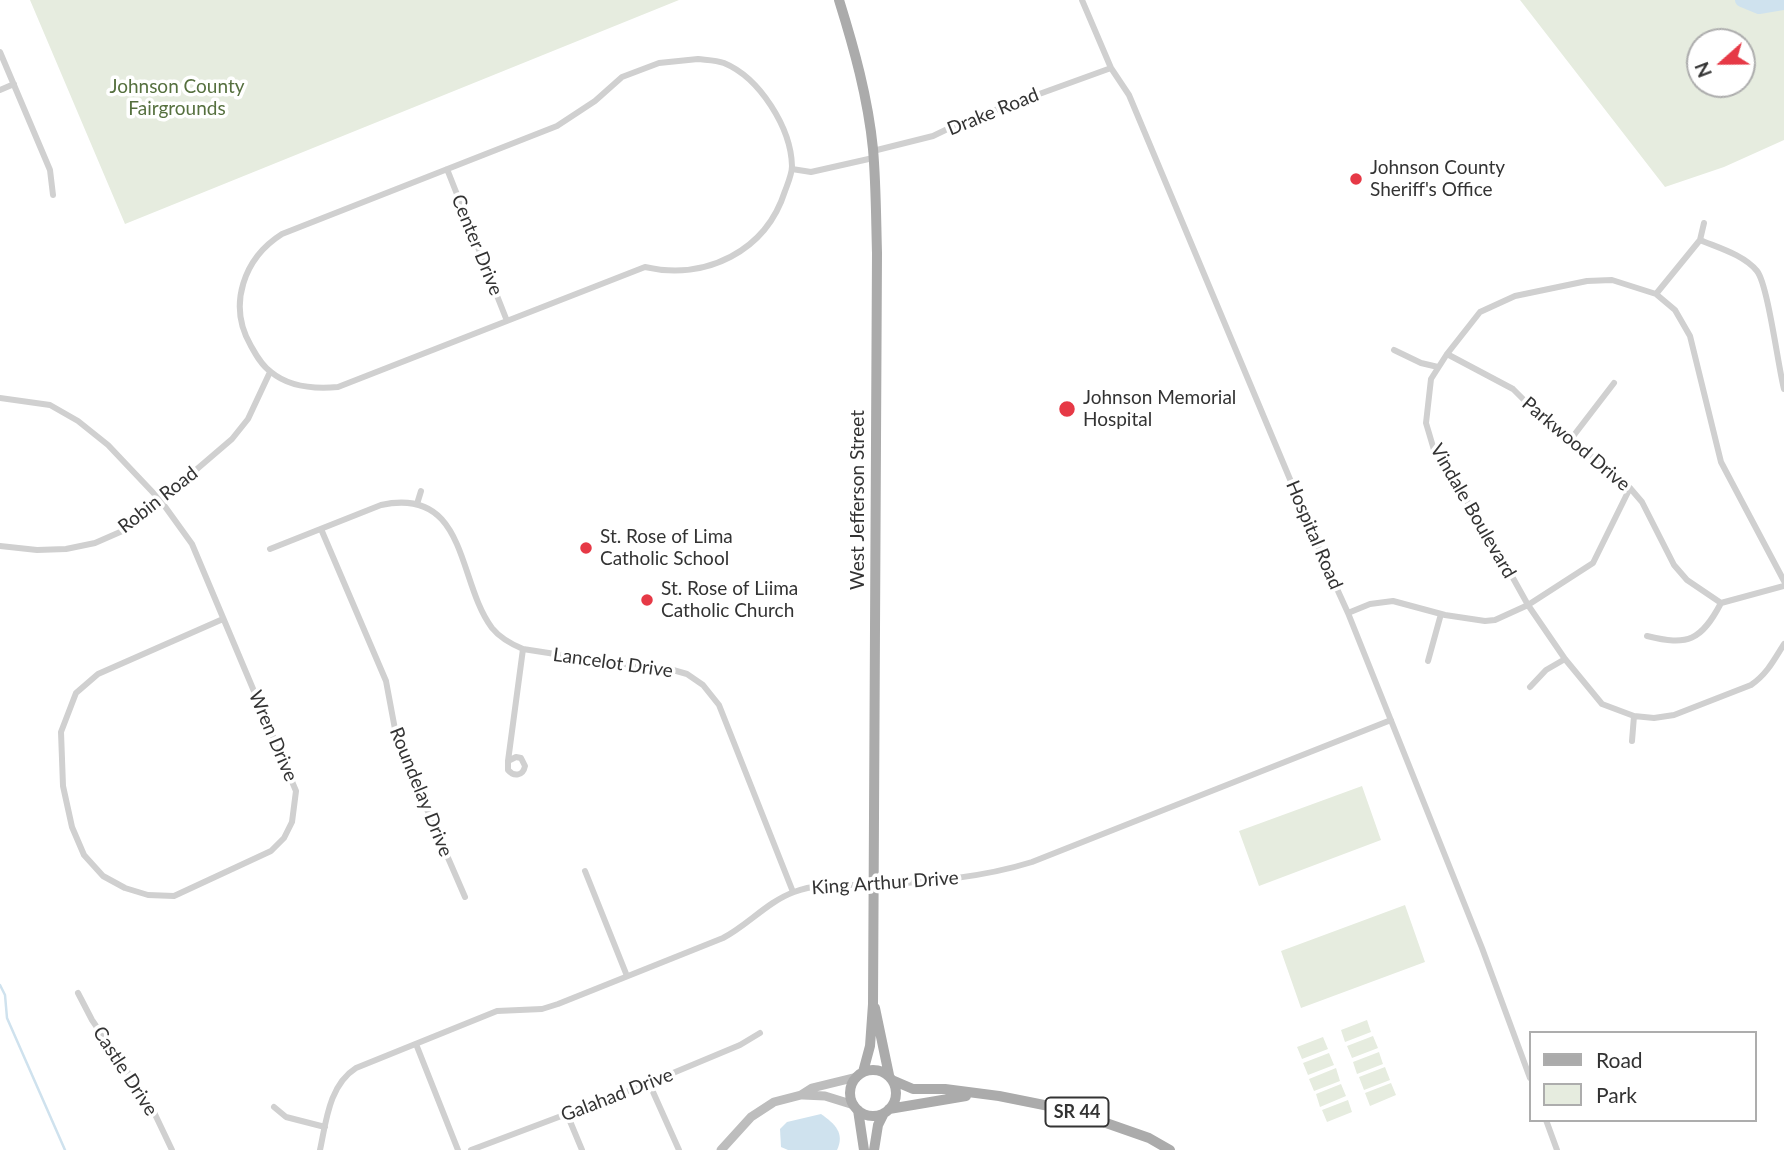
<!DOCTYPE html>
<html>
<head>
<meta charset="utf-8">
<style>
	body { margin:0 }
	#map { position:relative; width:1784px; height:1150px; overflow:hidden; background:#fff; font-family:Lato,sans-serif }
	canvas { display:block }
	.legend { position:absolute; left:1529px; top:1031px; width:228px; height:91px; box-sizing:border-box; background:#fff; border:2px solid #adadad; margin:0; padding:9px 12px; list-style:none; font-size:21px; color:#333 }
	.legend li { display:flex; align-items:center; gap:14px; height:35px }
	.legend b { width:35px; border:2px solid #adadad }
	.north { position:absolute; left:1686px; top:28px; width:70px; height:70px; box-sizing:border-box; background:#fff; border:2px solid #adadad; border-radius:50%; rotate:249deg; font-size:19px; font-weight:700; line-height:28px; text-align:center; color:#333 }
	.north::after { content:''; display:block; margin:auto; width:24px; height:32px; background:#e63946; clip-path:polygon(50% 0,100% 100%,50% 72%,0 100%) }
</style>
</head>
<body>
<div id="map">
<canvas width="1784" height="1150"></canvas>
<ul class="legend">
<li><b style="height:9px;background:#ababab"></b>Road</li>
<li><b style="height:19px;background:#e6ecdf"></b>Park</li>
</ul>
<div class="north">N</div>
</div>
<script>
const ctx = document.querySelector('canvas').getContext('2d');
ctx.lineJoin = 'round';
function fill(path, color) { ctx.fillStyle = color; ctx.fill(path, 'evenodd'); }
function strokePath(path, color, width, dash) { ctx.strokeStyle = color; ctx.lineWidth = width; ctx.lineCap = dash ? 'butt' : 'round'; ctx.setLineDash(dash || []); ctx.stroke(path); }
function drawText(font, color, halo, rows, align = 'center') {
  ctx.font = font + ' Lato,sans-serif'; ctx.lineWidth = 7; ctx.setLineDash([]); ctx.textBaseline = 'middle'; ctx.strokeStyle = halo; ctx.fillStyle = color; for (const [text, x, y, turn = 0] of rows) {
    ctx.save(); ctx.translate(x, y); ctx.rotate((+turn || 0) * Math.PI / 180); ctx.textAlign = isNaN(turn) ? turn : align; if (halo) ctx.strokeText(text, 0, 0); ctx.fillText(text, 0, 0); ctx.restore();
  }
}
fill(new Path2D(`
	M30,0H679L125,224Z
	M1520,0H1784V140L1724,167L1665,187ZM1700,42H1742V84H1700Z
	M1362,786L1381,840L1259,886L1239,831Z
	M1405,905L1425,962L1301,1008L1281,951Z
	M1367,1020L1371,1032L1345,1042L1341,1030Z
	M1373,1036L1378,1048L1352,1058L1347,1046Z
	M1323,1037L1328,1049L1302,1059L1297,1047Z
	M1379,1052L1383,1064L1357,1074L1353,1062Z
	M1329,1053L1334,1065L1308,1075L1303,1063Z
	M1385,1067L1390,1080L1364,1090L1359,1077Z
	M1336,1068L1340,1081L1314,1091L1309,1079Z
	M1391,1083L1396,1095L1370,1106L1365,1093Z
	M1341,1084L1346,1096L1320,1107L1316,1094Z
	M1348,1100L1352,1112L1327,1122L1322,1110Z`), '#e6ecdf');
fill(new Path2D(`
	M821,1114C835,1124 845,1133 837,1150H788L781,1147L780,1129L787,1122Z`), '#cfe2ee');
strokePath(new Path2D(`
	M0,985L5,995L7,1018L65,1150`), '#cfe2ee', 2.5);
strokePath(new Path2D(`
	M1742,0L1759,7L1784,3`), '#cfe2ee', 14);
strokePath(new Path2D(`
	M1082,0L1111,68L1129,95L1323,558L1348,613L1482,948L1530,1078
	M0,52L50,170L53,195
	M698,59C706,60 716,60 724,63C760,78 791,128 792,166C792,174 788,183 785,191C766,251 706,281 645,267L338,387C316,389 289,387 271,372C262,366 256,355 251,346C227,305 244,258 282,234L557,126L595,101L622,77L659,63Z
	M0,90L14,84
	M873,151L933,136L962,122L1111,68
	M447,169L507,321
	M792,169L811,172L873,158
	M1700,240C1719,248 1744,255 1757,271C1768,285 1778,366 1784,389
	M1656,294L1700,240L1704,223
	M1394,350L1421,363L1438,367
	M1447,354L1513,389L1553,429L1571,439L1630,488L1642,502L1674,565L1687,580L1721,603L1784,586
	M0,398L50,405L78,421L108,445L161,501L192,544L296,791L292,822L284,838L271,851L174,896L148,895L125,888L103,876L84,855L72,827L63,786L61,732L76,693L98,674L223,619
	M1571,439L1614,383
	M417,504L421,491
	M321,529L386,681L397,740L465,897
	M0,546L37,550L66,549L95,543L127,529L232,439L248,419L270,372
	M270,549L381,505C468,486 457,582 492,628C500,638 511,644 523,649L613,663L666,668L687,674L703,685L719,705L793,892
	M1784,581L1721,462L1690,336L1675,310L1656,294L1612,280L1587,281L1515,296L1480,312L1447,354L1431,379L1426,423L1434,450L1489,535L1528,605L1565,659L1602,704L1634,716L1654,718L1674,715L1751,685C1767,674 1774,660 1784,644
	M1348,613L1370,604L1393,601L1445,615L1485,621L1495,620L1528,605L1593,563L1630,488
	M1647,636C1688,646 1701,641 1721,603
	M1428,661L1441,614
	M1530,687L1546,670L1565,659
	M1632,741L1634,716
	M508,761V770C514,777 523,776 525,766L521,758L516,757L508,761L523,649
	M585,871L627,976
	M78,993L92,1020L152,1108L172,1150
	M416,1044L458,1150
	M649,1083L679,1150
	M274,1107L286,1117L325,1127
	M567,1114L582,1150
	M1546,1120L1557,1150
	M320,1150C326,1122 329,1085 356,1068L497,1011L542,1009L558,1004L723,938C748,925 767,902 794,892C819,882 847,886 874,885C927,882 981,878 1032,862L1391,720
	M471,1150L649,1083L740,1045L760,1033`), '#d0d0d0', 6);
strokePath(new Path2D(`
	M803,1095L825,1096L854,1105
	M721,1150L751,1117L774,1102L801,1095L812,1088L857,1077`), '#bdbdbd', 9);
strokePath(new Path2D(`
	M839,0C854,48 868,98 873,149C876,183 876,218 877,253L873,1004L870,1046L863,1072
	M875,1008L889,1075
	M850 1093a23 23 0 1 1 46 0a23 23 0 1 1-46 0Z
	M892,1080L913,1089H945L999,1096L1069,1110L1149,1138L1170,1150
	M889,1109L966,1096
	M858,1110L864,1150
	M874,1150L878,1125L884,1113`), '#ababab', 10);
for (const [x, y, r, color] of [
	[1356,179,7,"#e63946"],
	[1067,409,9,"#e63946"],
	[586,548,7,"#e63946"],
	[647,600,7,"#e63946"]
]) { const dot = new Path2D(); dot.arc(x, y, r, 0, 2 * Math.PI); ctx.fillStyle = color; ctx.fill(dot); strokePath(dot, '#fff', 2.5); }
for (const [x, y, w] of [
	[1077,1112,63]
]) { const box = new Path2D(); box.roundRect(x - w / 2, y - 14.5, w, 29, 5); ctx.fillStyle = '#fff'; ctx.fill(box); strokePath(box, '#333', 2); }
drawText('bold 18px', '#333', null, [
	["SR 44",1077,1112]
]);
drawText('19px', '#56703f', '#fff', [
	["Johnson County",177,87],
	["Fairgrounds",177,109]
]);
drawText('19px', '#333', '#fff', [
	["Drake Road",993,112,-22],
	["Center Drive",477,245,68],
	["Parkwood Drive",1576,444,40],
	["Robin Road",158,500,-38],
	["West Jefferson Street",858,500,-90],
	["Vindale Boulevard",1473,511,60],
	["Hospital Road",1314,535,67],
	["Lancelot Drive",613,663,8],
	["Wren Drive",273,736,67],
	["Roundelay Drive",421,792,68],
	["King Arthur Drive",885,883,-4],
	["Castle Drive",125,1071,57],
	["Galahad Drive",617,1095,-21]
]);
drawText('19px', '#333', '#fff', [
	["Johnson County",1370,168],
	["Sheriff's Office",1370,190],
	["Johnson Memorial",1083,398],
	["Hospital",1083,420],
	["St. Rose of Lima",600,537],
	["Catholic School",600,559],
	["St. Rose of Liima",661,589],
	["Catholic Church",661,611]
], 'left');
</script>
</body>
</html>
